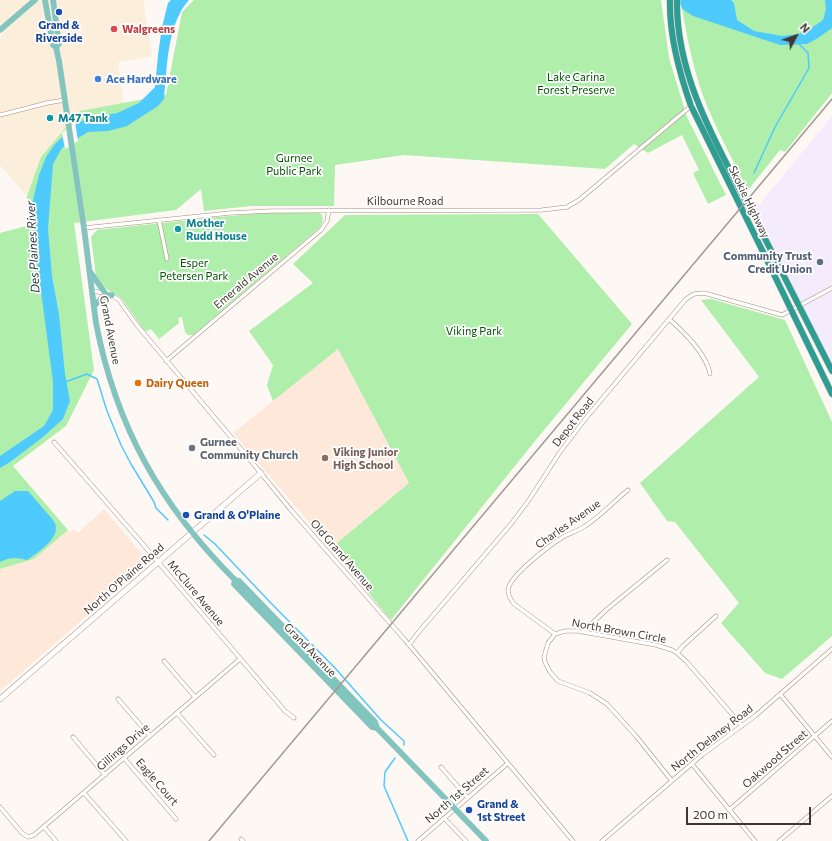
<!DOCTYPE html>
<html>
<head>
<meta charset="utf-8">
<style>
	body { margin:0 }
	#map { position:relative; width:832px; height:841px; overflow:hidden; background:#fef8f4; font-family:Commissioner,sans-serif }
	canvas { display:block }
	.north { position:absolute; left:776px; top:16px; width:40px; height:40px; -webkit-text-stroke:3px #fff; paint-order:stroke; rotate:49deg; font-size:11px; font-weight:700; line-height:16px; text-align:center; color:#42372f }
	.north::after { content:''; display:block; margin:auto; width:14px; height:18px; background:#42372f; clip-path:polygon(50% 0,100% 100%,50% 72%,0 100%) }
	.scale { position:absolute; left:686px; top:807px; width:125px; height:18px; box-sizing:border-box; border:2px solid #42372f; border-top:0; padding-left:5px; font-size:12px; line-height:14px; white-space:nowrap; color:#42372f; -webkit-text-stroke:3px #fff; paint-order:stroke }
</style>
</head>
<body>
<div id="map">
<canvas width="832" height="841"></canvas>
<div class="north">N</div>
<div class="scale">200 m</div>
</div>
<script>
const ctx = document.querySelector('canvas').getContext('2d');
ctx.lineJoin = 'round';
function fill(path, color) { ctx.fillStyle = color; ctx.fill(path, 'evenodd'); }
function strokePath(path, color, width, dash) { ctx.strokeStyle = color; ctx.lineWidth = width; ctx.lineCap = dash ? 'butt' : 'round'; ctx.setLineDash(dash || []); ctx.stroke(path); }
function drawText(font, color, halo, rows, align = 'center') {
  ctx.font = font + ' Commissioner,sans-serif'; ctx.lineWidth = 3.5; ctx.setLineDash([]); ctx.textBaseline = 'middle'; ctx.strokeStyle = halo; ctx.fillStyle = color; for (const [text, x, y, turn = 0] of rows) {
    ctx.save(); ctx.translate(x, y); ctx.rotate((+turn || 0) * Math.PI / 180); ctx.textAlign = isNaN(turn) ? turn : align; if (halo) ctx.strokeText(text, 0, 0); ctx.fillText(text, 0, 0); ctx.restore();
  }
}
fill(new Path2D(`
	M0,0H143L152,56L118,62L124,105L41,157L27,196L0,165V37L3,34L0,30Z`), '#fbeeda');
fill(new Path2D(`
	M832,116V372L799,305L755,210Z`), '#f4ebfc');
fill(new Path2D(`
	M338,349L409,483L331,548L233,433Z
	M104,509L149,562L0,691V569L34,559L68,530L70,532L74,529L78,533Z`), '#fee8d9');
fill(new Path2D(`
	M194,0H661L669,58L687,117L726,195L708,204L693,173L699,170L682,135L648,153L634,144L605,169L404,155L335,165L334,206H252L204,211L201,189L176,210L74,223L94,370L66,426L13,466L68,530L34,559L0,569V233L30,225L27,196L41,157L80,111L166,95L182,12Z
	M685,0H832V93L785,152L780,150L748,190C732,158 714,126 702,93C693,66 687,38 682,9L684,11Z
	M266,213H319L322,215C325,224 318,229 311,235L193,335H188L185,332L182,317L178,318L179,323L159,339L151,329L147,331L144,330L122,299L115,294L102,286L96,276L91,237L97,230L218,217Z
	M538,214L632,324L535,441L391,620L331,548L409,483L338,349L273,401L267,385L273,365L249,331L313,283L293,264L345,215Z
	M711,299L785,320L832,422V636L782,679L765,673L721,623L739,603L675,522L667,521L640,483L759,377L701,300Z`), '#b0eeab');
fill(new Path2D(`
	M171,0H189C167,24 167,68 164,99L158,106L127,126L108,131L88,132L62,148L53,164L48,229L52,276L59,315L65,374L70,401L63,419L43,437L10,462L0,468V456L44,426L53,410V382L34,238L33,200L39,175L46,157L55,144L77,123L92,117L117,113L139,103L155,87L158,55L162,27L168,3Z
	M665,0H731L734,3L737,20L754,31L782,36L799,34L816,25L823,20L826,9L825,0H832V28L818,38L807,44L780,45L693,16L682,9L681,5Z
	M15,491H28L53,520C65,536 38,552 27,560C16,557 10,557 0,562V501Z`), '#4ecafc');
fill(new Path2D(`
	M75,122L78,141L65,149L62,133Z`), '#fef8f4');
strokePath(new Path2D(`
	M754,173L775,127L809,68L808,53L798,43
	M65,382L87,374L97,379L107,411L121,445L131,464L154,502L156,508L168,520
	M204,535L215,544L268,600L335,668L381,720L404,741V745
	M395,758L385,772L384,786L408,841`), '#4ecafc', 1.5);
const street = new Path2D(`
	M0,115L47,103L65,100
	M159,220L167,259
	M84,228L230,213L270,211L542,210L567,207L579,200L691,106L697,102
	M92,291L104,293
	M110,294L119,300L136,324L246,455L291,510L405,640L573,841
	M669,319C684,332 707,355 710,374
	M166,361L321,230L327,221L329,210
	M54,442L135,535L285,711L294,718
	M583,632L606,610L667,560
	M555,634L514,604C511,600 508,596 508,590C509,576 550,545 563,537C570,533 578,531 585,526C601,516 613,502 628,490
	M409,645L417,634L511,524L529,500L560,452L586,418L686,299L694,294L704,293L782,315L832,288
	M677,653L683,646L716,616
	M164,661L195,697
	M780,694L832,757
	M118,699L150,736
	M177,713L214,755
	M73,737L105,775
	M124,758L176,819
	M692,764L755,841
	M441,767L468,798
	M672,781L636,736L607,704L590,693L558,681L550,672L545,662L544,657L548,643L555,634L565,631H578L656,645L672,650L677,653L687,662L742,726
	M84,793L126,841
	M0,807L22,833L28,837L34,835L240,659
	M729,810L832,721
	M444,818L466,841
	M44,827L56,841
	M241,839L243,841
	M418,841L508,763
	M602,841L702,755L755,716L832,649
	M779,841L832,796`);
const secondary = new Path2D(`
	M0,699L261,473`);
const primary = new Path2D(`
	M45,0L53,45L56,47L59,61L84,228L96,323C116,427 161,506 235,580L239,581L375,722L377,728L486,841
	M53,0L59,44L56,47
	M0,30L35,0
	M91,273L105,293
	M94,306L102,298L112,295
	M235,580L234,584L372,727L377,728`);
const highway = new Path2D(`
	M670,0C669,36 679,72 691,106L766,258L832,394
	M677,0C676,76 716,143 750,209C777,263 805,317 832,371`);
strokePath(street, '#a88d7b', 4.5);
strokePath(secondary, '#a88d7b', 6);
strokePath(primary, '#d5d3d1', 6);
strokePath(highway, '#d5d3d1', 7);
strokePath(street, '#fff', 3.5);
strokePath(secondary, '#fff', 5);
strokePath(primary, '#82c4be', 5.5);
strokePath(highway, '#2f9d92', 6);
strokePath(new Path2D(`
	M209,841L832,99`), '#a39a94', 1.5);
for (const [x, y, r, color] of [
	[59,12,4,"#1a4fb4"],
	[114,29,4,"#e0444e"],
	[98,79,4,"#3f7fe0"],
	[50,118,4,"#0f9aa8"],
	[178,229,4,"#0f9aa8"],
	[820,262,4,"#5c6f8a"],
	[138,383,4,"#e8710a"],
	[192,448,4,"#6b7280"],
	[325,458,4,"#8d6e63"],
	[186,515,4,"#1a4fb4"],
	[469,810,4,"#1a4fb4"]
]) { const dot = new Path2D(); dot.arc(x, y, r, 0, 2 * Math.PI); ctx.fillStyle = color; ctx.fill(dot); strokePath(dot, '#fff', 1.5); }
drawText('bold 11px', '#164399', '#fff', [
	["Grand &",59,25,"center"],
	["Riverside",59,38,"center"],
	["Grand & O'Plaine",194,515],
	["Grand &",477,804],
	["1st Street",477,817]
], 'left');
drawText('bold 11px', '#be3a42', '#fff', [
	["Walgreens",122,29]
], 'left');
drawText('11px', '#005102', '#fff', [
	["Lake Carina",576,77],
	["Forest Preserve",576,90],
	["Gurnee",294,158],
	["Public Park",294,171],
	["Esper",194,263],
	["Petersen Park",194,276],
	["Viking Park",474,331]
]);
drawText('bold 11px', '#366cbe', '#fff', [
	["Ace Hardware",106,79]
], 'left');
drawText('bold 11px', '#0d838f', '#fff', [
	["M47 Tank",58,118],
	["Mother",186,223],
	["Rudd House",186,236]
], 'left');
drawText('11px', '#42372f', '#fff', [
	["Kilbourne Road",405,201],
	["Skokie Highway",749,202,64],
	["Emerald Avenue",246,281,-40],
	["Grand Avenue",110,330,79],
	["Depot Road",573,422,-52],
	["Charles Avenue",568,524,-35],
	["Old Grand Avenue",342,555,49],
	["North O'Plaine Road",124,579,-41],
	["McClure Avenue",196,593,50],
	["North Brown Circle",619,631,10],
	["Grand Avenue",310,650,46],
	["North Delaney Road",712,738,-38],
	["Gillings Drive",123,747,-41],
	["Oakwood Street",775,759,-41],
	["Eagle Court",157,782,49],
	["North 1st Street",457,795,-41]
]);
drawText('bold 11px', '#4e5e75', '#fff', [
	["Community Trust",812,256],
	["Credit Union",812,269]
], 'right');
drawText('bold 11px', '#c56008', '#fff', [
	["Dairy Queen",146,383]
], 'left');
drawText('bold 11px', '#5b616d', '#fff', [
	["Gurnee",200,442],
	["Community Church",200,455]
], 'left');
drawText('bold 11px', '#785e54', '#fff', [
	["Viking Junior",333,452],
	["High School",333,465]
], 'left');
drawText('italic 12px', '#1f343d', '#fff', [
	["Des Plaines River",33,247,-93]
]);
</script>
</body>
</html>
